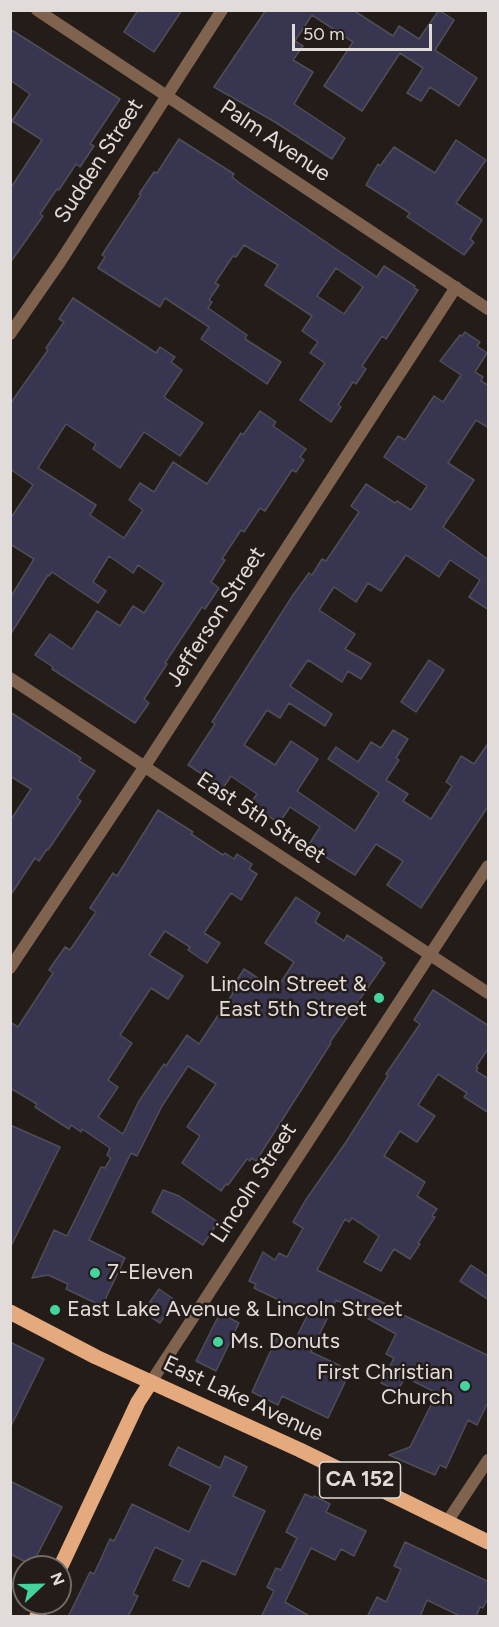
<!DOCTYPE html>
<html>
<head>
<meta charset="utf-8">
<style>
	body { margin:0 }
	#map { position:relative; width:499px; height:1627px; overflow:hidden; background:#241c19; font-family:Figtree,sans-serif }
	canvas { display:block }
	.frame { position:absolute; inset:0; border:12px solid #e1dcda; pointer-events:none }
	.north { position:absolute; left:12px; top:1555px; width:60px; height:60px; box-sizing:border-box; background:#241c19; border:2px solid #706966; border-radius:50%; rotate:68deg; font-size:16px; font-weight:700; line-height:24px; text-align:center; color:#e1dcda }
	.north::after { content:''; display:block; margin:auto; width:21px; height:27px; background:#44d49f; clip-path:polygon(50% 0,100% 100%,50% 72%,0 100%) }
	.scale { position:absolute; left:292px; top:24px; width:140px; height:27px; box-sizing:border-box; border:3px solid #e1dcda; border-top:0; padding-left:8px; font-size:18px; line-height:21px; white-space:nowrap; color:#e1dcda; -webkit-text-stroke:4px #241c19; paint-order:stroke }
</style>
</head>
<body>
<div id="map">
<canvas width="499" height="1627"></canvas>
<div class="frame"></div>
<div class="north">N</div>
<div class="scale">50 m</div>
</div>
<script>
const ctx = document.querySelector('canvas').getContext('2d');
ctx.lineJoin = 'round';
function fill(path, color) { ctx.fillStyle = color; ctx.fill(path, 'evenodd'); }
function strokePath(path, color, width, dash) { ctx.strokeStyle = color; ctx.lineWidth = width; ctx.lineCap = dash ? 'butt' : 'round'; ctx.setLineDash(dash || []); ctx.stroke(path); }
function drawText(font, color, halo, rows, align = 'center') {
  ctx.font = font + ' Figtree,sans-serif'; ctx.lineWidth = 5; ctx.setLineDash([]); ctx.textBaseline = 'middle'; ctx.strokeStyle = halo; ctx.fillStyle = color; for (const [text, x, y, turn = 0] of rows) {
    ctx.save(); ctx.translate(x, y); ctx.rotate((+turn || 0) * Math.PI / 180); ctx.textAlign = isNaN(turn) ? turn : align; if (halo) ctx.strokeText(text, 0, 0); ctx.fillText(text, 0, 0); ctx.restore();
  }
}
const building = new Path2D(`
	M138,10H182L154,52L124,32Z
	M266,10H353L393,36L399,26L419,39L439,10L454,20L435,50L477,78L459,106L430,87L421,101L407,93L423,68L400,53L362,111L324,86L353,42L312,15L295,41L303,46L293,60L313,72L294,104L345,138L332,159L275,122L214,87Z
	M10,29L120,99L90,144L94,146L80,167L76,164L59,190L57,189L40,214L43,216L10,263V189L42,140L12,121L30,94L10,80Z
	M179,139L234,174L232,177L238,182L377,277L384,266L415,286L414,288L418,290L386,339L382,336L362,366L366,369L356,384L353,382L338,405L341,407L331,422L300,400L325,363L310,353L318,342L302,331L312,316L265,285L278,265L244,245L236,257L233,256L215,283L219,285L209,300L212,302L208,308L247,335L245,339L281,362L267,384L201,339L209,327L165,298L160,307L98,268L105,257L102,255L141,195L139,194L154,172L157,173ZM336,268L363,287L344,314L317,296Z
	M456,140L486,160L456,203L482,220L470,239L474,242L464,255L407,217L410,213L366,185L378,164L380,166L394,147L435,173Z
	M73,298L156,353L160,347L175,357L171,362L182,370L164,397L203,423L180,456L144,432L120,468L93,449L96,444L66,424L38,468L96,505L90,515L124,538L143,510L129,500L140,483L154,492L173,462L207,484L241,433L243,435L260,411L276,422L273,426L306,449L300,457L304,460L296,472L292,470L265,511L260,508L244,532L241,530L222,559L225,560L211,582L219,588L205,609L202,607L165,663L167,664L144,699L149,703L135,723L52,669L53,667L35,655L50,634L72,649L97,611L120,626L133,606L144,613L164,583L138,565L133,573L109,556L93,582L106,591L98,603L52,572L49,576L48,575L10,635V598L34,559L10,544V519L33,485L10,469V404L48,350L46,348L64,322L59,319Z
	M465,332L480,342L477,346L487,353L475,372L483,377L481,381L489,386V428L476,420L448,463L474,480L443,527L489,560V610L469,597L480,580L450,560L439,577L406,555L381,591L368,583L356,602L334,587L319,610L355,634L345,649L371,664L361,679L348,671L342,682L308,660L290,686L332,714L325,726L289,703L280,718L267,710L244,745L275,765L291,741L318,759L297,791L355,831L379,793L328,759L336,747L358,762L371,742L381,748L393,730L408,739L396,758L399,760L386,780L408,794L403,801L431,819L452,786L446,782L461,756L474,764L489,742V805L421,908L387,885L403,861L376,844L355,875L308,846L320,827L290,807L279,823L250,804L257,794L231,776L223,788L188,765L215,724L212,722L293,595L309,573L312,575L322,559L326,561L359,512L351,506L366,484L395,503L397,501L411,510L427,486L384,457L398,436L405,440L434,396L443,402L461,375L440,361L460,335L462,336Z
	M429,660L444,670L416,712L401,702Z
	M10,712L81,758L79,761L95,771L77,798L81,801L48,850L47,849L39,861L35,858L10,896V821L31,789L10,776Z
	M158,810L193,832L191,834L223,855L225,853L234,859L237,854L252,864L249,869L257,874L241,900L231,893L204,933L220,943L207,963L188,950L190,947L165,931L149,955L183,976L168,999L151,988L120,1035L132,1043L108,1080L118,1087L98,1117L123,1134L139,1101L164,1064L166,1066L187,1035L199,1044L233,993L230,991L244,969L276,990L294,962L265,943L296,897L320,913L315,922L344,941L347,935L382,958L381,960L385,963L330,1042L331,1043L256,1161L251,1158L250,1161L247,1159L228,1185L226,1184L221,1191L182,1163L200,1136L187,1127L216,1084L188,1066L162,1106L137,1156L131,1153L89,1240L125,1258L102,1306L66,1289L68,1284L48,1275L32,1278L54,1230L67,1236L101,1167L105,1168L111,1158L107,1155L110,1148L82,1129L81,1132L71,1125L69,1129L35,1107L37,1104L10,1088V1022L18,1027L53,973L49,970L65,947L70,950L96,912L90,908L113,873L117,876Z
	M433,990L489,1026V1047L476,1067L478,1068L476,1071L489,1079V1113L464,1097L467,1093L438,1074L418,1105L435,1116L417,1142L400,1131L384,1156L425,1182L417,1196L437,1209L432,1216L435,1217L418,1243L420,1244L410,1259L394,1249L381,1271L364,1262L379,1236L352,1218L349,1222L345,1219L317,1270L398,1310L397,1312L489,1356V1400L477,1425L468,1420L446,1468L440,1465L435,1475L389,1455L410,1447L437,1393L405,1377L398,1391L381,1383L394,1358L386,1354L396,1334L367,1318L369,1315L336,1300L311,1352L345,1368L341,1378L346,1380L328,1418L282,1396L278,1405L252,1392L277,1337L293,1344L308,1314L254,1288L256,1284L249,1281L263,1252L275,1260L279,1253L287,1257L303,1228L293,1222L305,1201L346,1142L388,1076L386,1074L420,1024L414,1020Z
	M10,1125L60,1147L10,1248Z
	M163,1190L179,1196L218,1222L203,1245L152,1212Z
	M471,1265L489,1277V1300L460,1281Z
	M159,1289L175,1300L160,1323L143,1312Z
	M220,1313L239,1323L216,1371L196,1361Z
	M10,1342L44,1359L10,1428Z
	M178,1447L220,1468L225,1456L247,1467L233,1496L265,1511L235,1575L202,1560L189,1587L173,1580L183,1560L155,1547L133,1594L138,1596L128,1617H68L90,1572L94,1574L110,1539L114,1541L132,1504L189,1532L211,1486L169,1465Z
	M10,1481L62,1507L32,1565L10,1554Z
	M305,1494L313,1498L314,1496L330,1504L326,1512L366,1531L354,1556L341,1549L335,1560L311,1548L285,1602L311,1617H261L274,1591L267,1587L276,1568L281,1570L297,1538L286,1532Z
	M405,1542L489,1582V1596L483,1608L480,1607L476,1617H462L427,1600L420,1617H367L377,1597L386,1602L401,1569L394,1566Z`);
fill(building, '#383550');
strokePath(building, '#4f4e57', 1.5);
strokePath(new Path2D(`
	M37,10L488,309
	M10,334L60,262L222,10
	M10,678L488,993
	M10,968L145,766L456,287
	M447,1522L488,1460`), '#80634e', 12);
strokePath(new Path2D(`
	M151,1382L488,866`), '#80634e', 12);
strokePath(new Path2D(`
	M10,1312L96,1357L300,1450L488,1542
	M60,1568L138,1402L151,1382
	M37,1616L43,1603`), '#e4a97d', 15);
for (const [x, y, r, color] of [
	[379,998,6,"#44d49f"],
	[95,1273,6,"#44d49f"],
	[55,1310,6,"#44d49f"],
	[218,1342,6,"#44d49f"],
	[465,1386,6,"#44d49f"]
]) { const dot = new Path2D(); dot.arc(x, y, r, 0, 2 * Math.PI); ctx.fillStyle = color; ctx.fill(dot); strokePath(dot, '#241c19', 2); }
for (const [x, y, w] of [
	[360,1480,81]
]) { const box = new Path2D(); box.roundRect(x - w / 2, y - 18, w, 36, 4.5); ctx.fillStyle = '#241c19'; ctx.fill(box); strokePath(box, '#e1dcda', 1.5); }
drawText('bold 21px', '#e1dcda', null, [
	["CA 152",360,1480]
]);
drawText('22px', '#e1dcda', '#241c19', [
	["Palm Avenue",275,141,34],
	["Sudden Street",99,161,-57],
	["Jefferson Street",216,617,-57],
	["East 5th Street",261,818,33],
	["Lincoln Street",254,1183,-57],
	["East Lake Avenue",243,1399,25]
]);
drawText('22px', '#e1dcda', '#241c19', [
	["Lincoln Street &",367,985,"right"],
	["East 5th Street",367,1010,"right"],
	["7-Eleven",107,1273],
	["East Lake Avenue & Lincoln Street",67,1310],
	["Ms. Donuts",230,1342],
	["First Christian",453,1373,"right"],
	["Church",453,1398,"right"]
], 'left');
</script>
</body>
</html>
